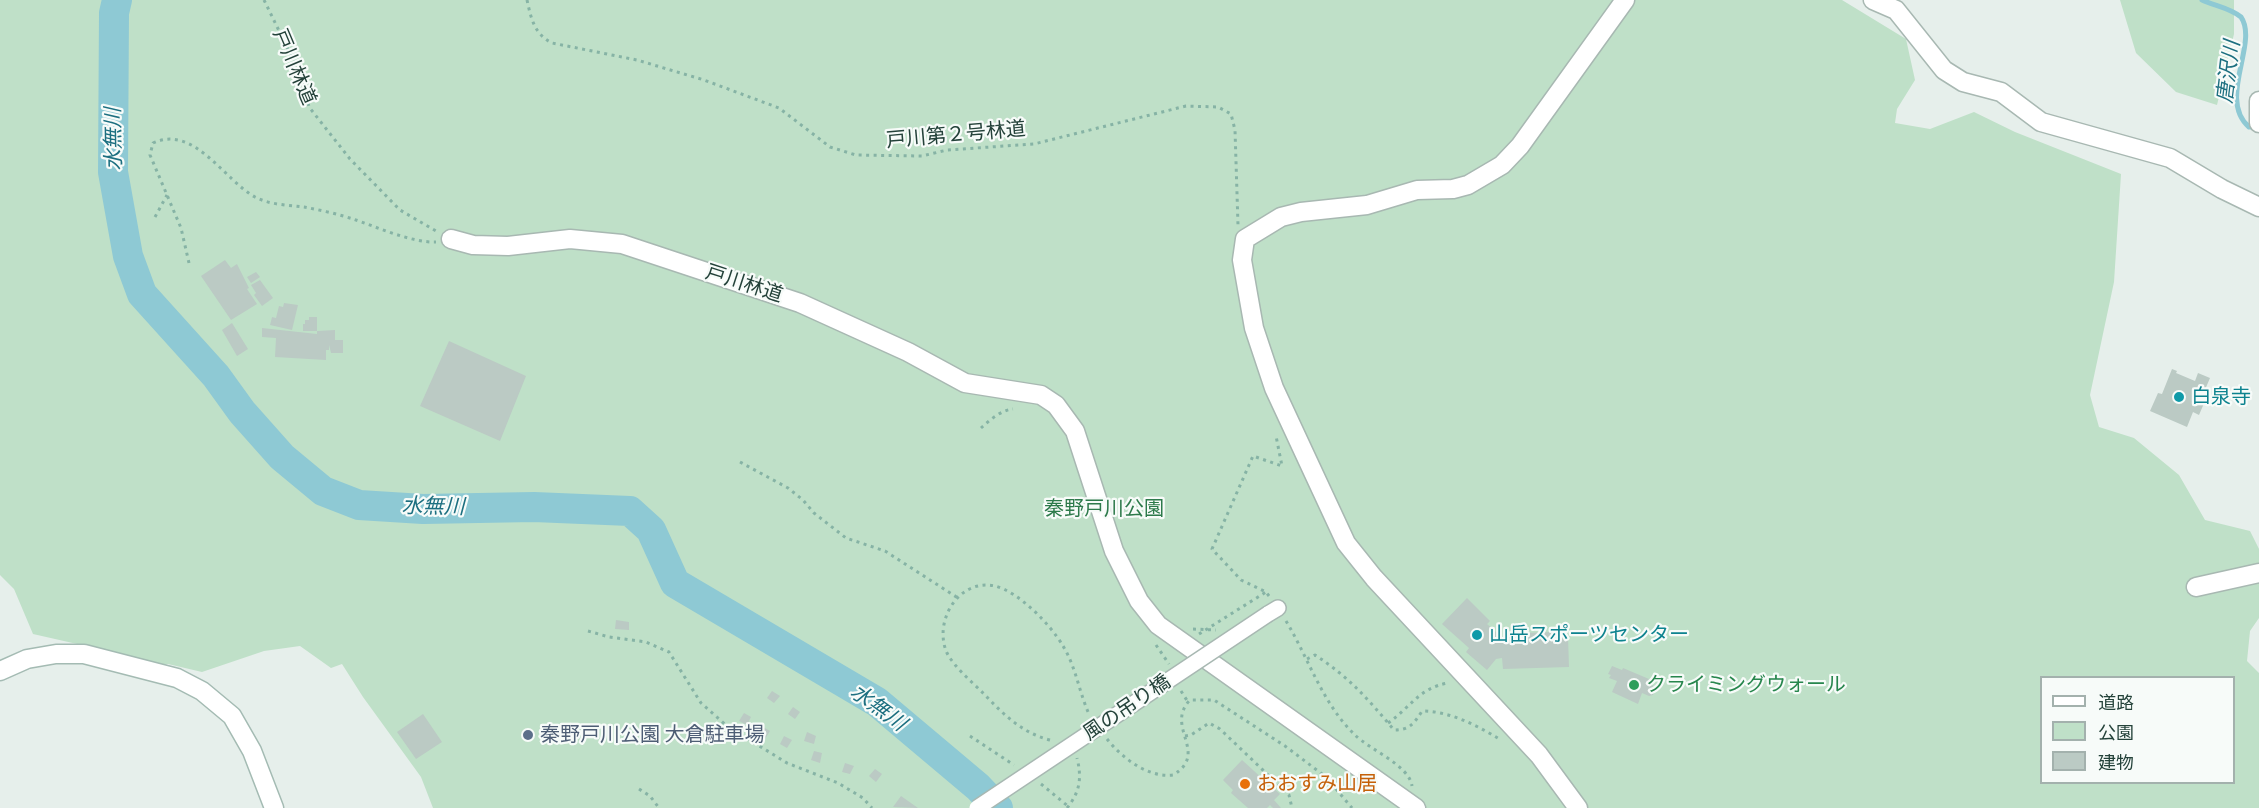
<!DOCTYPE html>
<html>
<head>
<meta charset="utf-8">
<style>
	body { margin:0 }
	#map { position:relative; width:2259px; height:808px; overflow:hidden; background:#e6efeb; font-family:Cabin,"Noto Sans JP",sans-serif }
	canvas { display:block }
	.legend { position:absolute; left:2040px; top:676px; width:195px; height:108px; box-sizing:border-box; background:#f7fbf9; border:2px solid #a3b1ad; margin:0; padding:8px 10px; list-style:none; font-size:18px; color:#24423a }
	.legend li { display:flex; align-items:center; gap:12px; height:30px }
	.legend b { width:30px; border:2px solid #a3b1ad }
</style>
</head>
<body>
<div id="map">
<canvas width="2259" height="808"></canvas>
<ul class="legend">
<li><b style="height:8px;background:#fff"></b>道路</li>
<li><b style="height:16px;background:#bfe0c8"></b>公園</li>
<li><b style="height:16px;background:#bbcac4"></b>建物</li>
</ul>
</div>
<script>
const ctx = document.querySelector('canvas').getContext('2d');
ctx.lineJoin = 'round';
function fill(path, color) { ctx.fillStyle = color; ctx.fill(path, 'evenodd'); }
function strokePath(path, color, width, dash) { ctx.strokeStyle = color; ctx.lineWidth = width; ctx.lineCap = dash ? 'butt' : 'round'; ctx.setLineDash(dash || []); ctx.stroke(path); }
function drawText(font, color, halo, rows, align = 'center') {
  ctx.font = font + ' Cabin,"Noto Sans JP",sans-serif'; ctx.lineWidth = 4.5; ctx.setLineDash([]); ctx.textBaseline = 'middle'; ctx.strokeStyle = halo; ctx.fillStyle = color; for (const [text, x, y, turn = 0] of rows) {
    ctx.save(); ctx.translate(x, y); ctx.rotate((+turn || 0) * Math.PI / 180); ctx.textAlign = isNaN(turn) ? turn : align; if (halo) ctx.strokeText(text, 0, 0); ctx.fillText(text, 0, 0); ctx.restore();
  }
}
fill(new Path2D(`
	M0,0H1842L1906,39L1915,80L1897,109L1895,123L1930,129L1974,112L2015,132L2121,174L2114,282L2090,395L2099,427L2134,438L2179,475L2205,520L2250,531L2259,549V618L2250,631L2247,661L2259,673V808H433L421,777L363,697L342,664L331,668L300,646L264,651L202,672L168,664L162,665L130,656L33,634L14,589L0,575ZM2042,678H2234V782H2042Z
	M2120,0H2234V34L2217,105L2176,92L2136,53Z`), '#bfe0c8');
strokePath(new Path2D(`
	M2202,0C2215,6 2230,8 2241,17C2259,43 2217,99 2249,127H2257`), '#8ec9d4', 5);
strokePath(new Path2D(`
	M117,0L114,13L113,172L128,256L142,294L216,376L242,412L282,457L323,491L359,505L423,509L534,507L630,511L651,530L675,583L877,702L978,787L998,808`), '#8ec9d4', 30);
fill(new Path2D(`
	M225,260L231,268L237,264L249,288L247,289L257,304L231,320L201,276Z
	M256,272L260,277L251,283L247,277Z
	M260,280L273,298L262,306L254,295L256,293L251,285Z
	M284,303L298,305L292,330L270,325L272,317L276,318L279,306L283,307Z
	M309,317H317V331H303V324H305V320H309Z
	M232,323L248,349L237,356L222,330Z
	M262,328L317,334V331L335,330V340H343V353H331L329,345V350H326V360L275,357L276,338L262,337Z
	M449,341L526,376L500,441L420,406Z
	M2172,369L2177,371L2176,373L2195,381L2198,373L2210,378L2201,399L2205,401L2199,415L2193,412L2187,427L2150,411L2158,393L2162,394Z
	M1467,598L1490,621L1487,624L1504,639H1522V633L1552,632V637H1568L1569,667L1503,669L1502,658L1496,659L1487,670L1466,652L1469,648L1442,624Z
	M616,620L629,622V630L615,629Z
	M1612,666L1622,670L1623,668L1649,679L1647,683L1656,687L1653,695L1649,696L1642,693L1638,704L1612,692L1617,681L1609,678L1611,675L1608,674Z
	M772,691L780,696L774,703L767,698Z
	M793,707L800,712L795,719L788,714Z
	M744,713L751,717L747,725L739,721Z
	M423,714L442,742L416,759L397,732Z
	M763,727L770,731L765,739L758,735Z
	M807,732L816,736L814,744L804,741Z
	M784,736L792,740L787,748L780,744Z
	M814,751L822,753L820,763L811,760Z
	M1242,760L1265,781L1260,787L1266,792L1271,786L1280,794L1274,800L1281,808H1273L1270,805L1267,808H1248L1231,793L1233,790L1223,780Z
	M845,763L854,766L850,774L842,772Z
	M875,769L882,774L876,782L869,776Z
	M901,796L918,808L893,807Z`), '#bbcac4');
const pedestrian = new Path2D(`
	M1268,614L1278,608`);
const minor = new Path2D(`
	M1873,0L1896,10L1944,70L1963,82L2001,92L2041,122L2170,158L2222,189L2259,207
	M2259,101V123
	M451,239L473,245L508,246L570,239L622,244L800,303L908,352L965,383L1041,395L1056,405L1075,431L1114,551L1139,601L1158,625L1416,808
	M2196,587L2259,573
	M1578,808L1539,755L1374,578L1346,543L1274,388L1254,328L1242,260L1245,239L1281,217L1301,212L1367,205L1417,190L1453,189L1468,185L1502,165L1520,146L1625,0`);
const secondary = new Path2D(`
	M0,671L27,659L56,654H84L177,678L202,691L232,716L252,751L274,808`);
strokePath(pedestrian, '#a8b8b2', 18);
strokePath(minor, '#a8b8b2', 21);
strokePath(secondary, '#a4bbb3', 21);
strokePath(new Path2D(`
	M264,0L302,78L309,107L350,159L400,210L436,231
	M527,0C531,18 534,34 552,43L637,60L704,80L779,108L830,147L856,155L922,156L947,150L1034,144L1186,106L1218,107L1231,114L1235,130L1238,225
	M155,217L167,195
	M189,263L181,228L150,155L153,143C194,124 224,180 255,197C270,205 288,205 304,207C320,210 338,214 353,219C377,227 412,243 436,242
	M981,428C990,420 1001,410 1013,409
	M740,462L788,488L803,500L814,513L846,538L885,551L958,598
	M1269,596L1266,592L1241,580L1212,549L1253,456L1282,466L1276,436
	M1286,621C1309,659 1322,703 1355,735C1370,750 1409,765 1412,786
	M1193,629L1216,630
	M588,631L609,637L646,642L669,652L701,703L727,726L787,763L838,783L863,798L872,808
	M1199,634L1266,592
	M1156,645L1169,664
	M1307,659L1315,655C1349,677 1368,699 1394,730C1409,730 1414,724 1422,711C1450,711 1478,726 1501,740
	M1181,691L1188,702
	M1388,723C1411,707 1419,688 1448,683
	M970,736L1014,765
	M1185,736L1191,735L1209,723L1220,729L1289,795L1292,808
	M1107,739C1122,758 1148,778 1173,775C1210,753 1164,727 1190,700H1214L1285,746L1326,777L1352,808
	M1050,740C1022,733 1003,714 984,694C972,682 955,668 947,653C933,622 958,578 995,586C1019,592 1051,625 1063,646C1076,667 1079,692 1089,714
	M1041,784L1069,807
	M639,789L650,796L659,808
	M1067,808C1080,792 1082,778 1077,758`), '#86b3a5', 3, [3, 4.5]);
strokePath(pedestrian, '#fff', 15);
strokePath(minor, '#fff', 18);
strokePath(secondary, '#fff', 18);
const pedestrianBridge = new Path2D(`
	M977,808L1268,614`);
strokePath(pedestrianBridge, '#a8b8b2', 18, []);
strokePath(pedestrianBridge, '#fff', 15);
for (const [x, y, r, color] of [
	[2179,397,6,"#0f9aa8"],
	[1477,635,6,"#0f9aa8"],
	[1634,685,6,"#2e9e5b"],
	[528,735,6,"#5c6f8a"],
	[1245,784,6,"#e8710a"]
]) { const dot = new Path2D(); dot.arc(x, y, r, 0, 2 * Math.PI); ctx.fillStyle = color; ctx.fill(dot); strokePath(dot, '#f7fbf9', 2); }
drawText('20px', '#24423a', '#f7fbf9', [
	["戸川林道",294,67,67],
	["戸川第２号林道",956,135,-5],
	["戸川林道",744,284,18],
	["風の吊り橋",1127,708,-34]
]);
drawText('20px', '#0d838f', '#f7fbf9', [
	["白泉寺",2191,397],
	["山岳スポーツセンター",1489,635]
], 'left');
drawText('20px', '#2d7a4b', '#f7fbf9', [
	["秦野戸川公園",1104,509]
]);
drawText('20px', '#27864d', '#f7fbf9', [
	["クライミングウォール",1646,685]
], 'left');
drawText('20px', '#4e5e75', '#f7fbf9', [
	["秦野戸川公園 大倉駐車場",540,735]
], 'left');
drawText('20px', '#c56008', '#f7fbf9', [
	["おおすみ山居",1257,784]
], 'left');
drawText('italic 21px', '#1c6f80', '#f7fbf9', [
	["唐沢川",2229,72,-83],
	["水無川",114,139,-91],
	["水無川",433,507,1],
	["水無川",878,708,36]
]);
</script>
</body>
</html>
